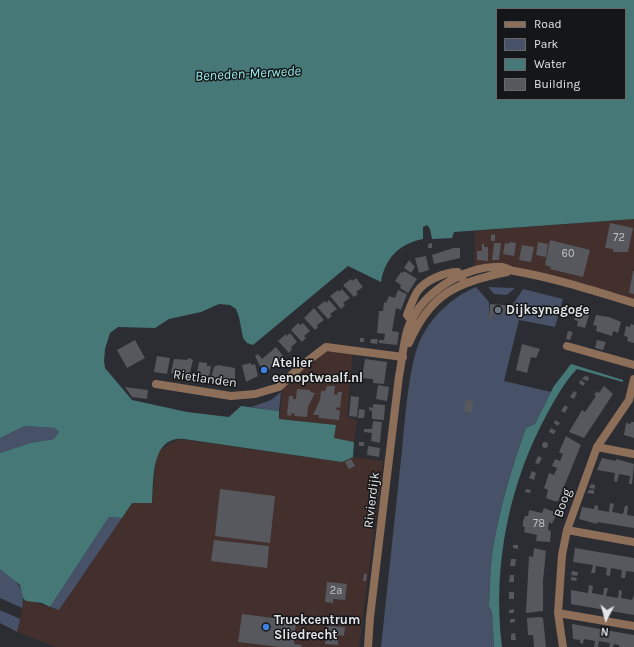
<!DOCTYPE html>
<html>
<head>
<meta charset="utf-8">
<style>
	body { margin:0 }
	#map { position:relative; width:634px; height:647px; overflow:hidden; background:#2b2d32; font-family:Karla,sans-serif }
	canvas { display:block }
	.legend { position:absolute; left:496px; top:8px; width:130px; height:92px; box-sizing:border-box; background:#151618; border:1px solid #67686b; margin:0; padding:5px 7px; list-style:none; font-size:12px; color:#e3e4e7 }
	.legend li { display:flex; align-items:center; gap:8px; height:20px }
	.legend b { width:20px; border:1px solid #67686b }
	.north { position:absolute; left:586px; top:599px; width:40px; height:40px; -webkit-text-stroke:3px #151618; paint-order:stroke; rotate:186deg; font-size:11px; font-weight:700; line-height:16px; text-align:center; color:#e3e4e7 }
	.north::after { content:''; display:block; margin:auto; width:14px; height:18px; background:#e3e4e7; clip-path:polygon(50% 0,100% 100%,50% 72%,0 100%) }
</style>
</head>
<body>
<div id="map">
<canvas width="634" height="647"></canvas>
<ul class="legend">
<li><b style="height:5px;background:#8d6e59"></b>Road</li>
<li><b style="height:11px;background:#475167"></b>Park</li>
<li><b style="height:11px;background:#477878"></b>Water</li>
<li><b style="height:11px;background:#56585e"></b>Building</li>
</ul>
<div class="north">N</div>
</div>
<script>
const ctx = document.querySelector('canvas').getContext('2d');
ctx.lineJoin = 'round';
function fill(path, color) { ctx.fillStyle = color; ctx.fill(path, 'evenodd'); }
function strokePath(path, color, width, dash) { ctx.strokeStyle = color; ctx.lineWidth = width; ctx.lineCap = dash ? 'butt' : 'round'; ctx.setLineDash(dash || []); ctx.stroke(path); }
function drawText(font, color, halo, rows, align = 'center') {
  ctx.font = font + ' Karla,sans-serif'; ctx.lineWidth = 3; ctx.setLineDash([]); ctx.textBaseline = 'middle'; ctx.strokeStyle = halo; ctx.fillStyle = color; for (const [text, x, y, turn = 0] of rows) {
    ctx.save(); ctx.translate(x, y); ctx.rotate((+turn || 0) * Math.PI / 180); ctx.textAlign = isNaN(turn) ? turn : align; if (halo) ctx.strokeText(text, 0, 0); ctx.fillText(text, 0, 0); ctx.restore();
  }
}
fill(new Path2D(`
	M634,219V301L502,264L474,267L475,231Z
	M323,352H353L347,417L357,420L354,442L334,438L336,425L279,419L283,385Z
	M179,439L342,462L353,457L383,461L359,647H56L17,632L24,599L59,610L132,503H152L156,459L161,449Z`), '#432f2c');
fill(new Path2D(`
	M476,287L489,302V319H492L493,314H503L512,306L523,289L563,299L555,327L519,320L504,381L551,392L535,424L526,428C512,467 500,507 493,548C490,567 490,587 489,606L492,613L494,647H381C388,581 395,516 402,450C405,421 408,375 417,348C427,320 450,298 476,287Z
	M488,287L515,288L507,295L494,294Z
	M281,392L279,411L251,407L271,400Z
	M25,426L55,428L58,429L59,433L54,439L30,443L0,453V438Z
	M109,517L122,518L59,610L50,607Z
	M0,569C15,579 27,589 22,608L0,598Z
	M0,610L20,619L17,632L0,623Z`), '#475167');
fill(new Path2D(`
	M0,0H634V219L454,232L452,238L432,239L430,229L427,225L423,227V239C399,244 385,258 381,282L348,266L253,345L247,343L243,338L239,317L236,309L230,305L219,304L201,312L169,319L155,328L118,327L110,333L105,349L104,361L105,368L132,400L187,412L229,417L241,406L279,411V419L336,425L334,438L354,442L353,457L342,462L184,439C150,436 154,481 152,503H132L122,518L109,517L50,607L42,603L26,601L23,598L20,585L0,569V453L30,443L54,439L59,432L55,428L25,426L0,438ZM497,9H625V99H497Z
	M571,364L623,380V382L577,369C565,381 556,398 548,412C509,483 492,566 502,647H494L492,613L489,606C490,587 490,567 493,548C500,507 512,467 526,428L535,424L554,386Z`), '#477878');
fill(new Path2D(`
	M610,223L633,228L628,252H613V249L605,248Z
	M495,234V241H491V235Z
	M550,240L590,250L583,277L550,269L551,267L545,265Z
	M509,242L516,243L514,256L503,254L505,243L509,244Z
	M538,242L548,244L546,257L536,255Z
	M432,243V248H428V244Z
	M494,243H501L499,260H492Z
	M482,244H484V247H488V261L477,260V251H482Z
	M522,245L534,247L531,262L519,260Z
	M453,248H460V258L434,264L432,255Z
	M426,256L429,270L419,273L415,258Z
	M409,260L415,267L411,273L404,268Z
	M404,271L417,279L408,293L400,288L401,285L395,281L401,272L403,273Z
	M633,271H634V294L629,293Z
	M356,278L363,287L356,292L358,294L354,297L343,285L351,279L352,281Z
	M342,289L350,298L343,303L345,305L341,309L330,296L338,290L339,292Z
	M398,290L407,294L401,310L396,308L392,331L399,332L397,345L379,343V340H384L385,334L377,333L379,311H383L384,302L386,303L389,296L395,298Z
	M329,300L337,309L330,314L332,316L328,319L317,307L325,301L326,303Z
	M490,304L502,305L512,306L503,314H493L492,319H489Z
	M314,308L324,320L317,325L318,327L315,330L304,318Z
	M582,309L590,312L585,328L577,326L578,321L574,320L577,311L581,312Z
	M596,315L609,317L621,322L618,333L613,331L612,336L596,331L597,326L593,325Z
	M298,323L300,325L303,323L310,331L304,336L306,338L302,342L291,330Z
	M631,324L634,325V343L627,341L628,337L624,336L626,326L630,327Z
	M568,331L573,332L570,340L566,339Z
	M290,333L297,342L291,347L292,349L289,353L278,341L286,334L287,336Z
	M360,338H364V342H360Z
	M371,339H378L377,344L370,343Z
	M135,340L145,358L127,368L117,350Z
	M597,340L606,342L603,350L595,348Z
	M522,344L540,349L536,358L531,357L527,373L516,370Z
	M276,347L284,357L264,374L255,356L258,354L262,359Z
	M157,356L170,358L167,374L154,372Z
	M189,358L193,360L189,376L182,374L181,377L176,376L177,373H171L174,359L187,360Z
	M365,359L387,362L384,384L373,383V379L362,378Z
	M199,362L207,363V366H211L209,379L201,377V380L196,379Z
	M251,363V365L255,364L258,376L246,382L242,365Z
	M218,365L235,368V380H223V382L218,383V379L211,378L214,367Z
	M585,376L589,377L588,381L582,379Z
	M581,380L585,383L583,386L579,383Z
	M378,385L389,387L387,401L376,399Z
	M327,386H335L334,394L337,395L338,392H342L340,408L337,407L336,410H340L339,420L319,418V415H313L320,400L321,391H325Z
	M604,386L613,394L584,438L569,432L582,410L585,412L596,396L594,395L597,391L599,393Z
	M125,387L148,390L147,399L132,397Z
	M297,389L310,390V392L315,393L308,407L307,417L294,416L295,414L291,413V416L287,415L289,396H293V399H296Z
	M574,391L577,393L574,399L570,397Z
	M351,396L359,397L357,417L349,416Z
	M465,400L473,401L472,413L464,412Z
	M373,404L385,405L384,420L372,419V411L369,410V407L373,408Z
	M565,405L568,407L565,413L561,411Z
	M359,409L365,410L364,418H358Z
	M555,420L560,423L558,426L554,423Z
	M373,421L382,422L380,443L371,441L372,433L364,432V429H372Z
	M631,422H634V438L624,435L626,423L631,424Z
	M551,428L556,431L554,434L549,432Z
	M566,436L581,445L558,501H554L546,498L548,490L544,488L549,473L554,475L557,468L552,466L555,459L560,461L563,454L559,452Z
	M542 445a3 3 0 1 1 6 0a3 3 0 1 1-6 0Z
	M359,442H364V446H359Z
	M368,446L380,448L379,457L367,455Z
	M538,456L542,458L539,464L535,463Z
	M602,458L616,461V459L634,464L632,484H629L630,476L619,474L617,482L614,481L615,473L597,470Z
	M351,459L355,466L349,469L345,462Z
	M532,471L536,473L534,480L529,478Z
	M591,484L595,485V489L589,488Z
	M220,489L275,496L270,543L215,536Z
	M526,489L531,490L530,493L525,492Z
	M589,490H594V494L587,493Z
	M610,503L614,504L612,512L623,514L625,506H628L627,515L634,516V528L597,522V524L579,519L582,507L594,509L595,505L598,506V510L609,512Z
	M544,508L557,513L552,524L549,522L548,530L551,531L550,542L536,541L537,535L524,532L525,527H523V521L525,516H528L529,510L542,513Z
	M214,540L269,546L267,568L211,561Z
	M513,545H518V549L513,548Z
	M534,548L546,551L543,581V611L526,613L529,556L533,557Z
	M575,548L634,558V572L626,571L625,578H621L622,570L611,568L610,576L606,575L607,568L596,566L595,573H591L593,565L573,562Z
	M511,559H516L515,566H510Z
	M572,571L578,572L577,576L571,575Z
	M364,574H367L366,581H363Z
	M510,575H514V582H509Z
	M571,577L577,578L576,581L571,580Z
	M327,582L347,584L345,600L333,599V603L325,602Z
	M589,585L593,586L592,593L603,595L604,588H608L606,596L618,598L619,590L622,591L621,598L632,600L634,595V615L571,604V590L588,593Z
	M509,592H514V599H509Z
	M514,609V613H509V610Z
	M242,614L296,621L294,644L302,645L301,647H280L238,642Z
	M540,617L543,618L546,647H534L533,635H528L527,618Z
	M510,619H515V622L510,623Z
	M572,624L634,635V647H619V645L614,644L613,647H609L610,643L599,641L598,647H594L595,641L584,639L583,644L580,643V640L573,639Z
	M327,626L345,627L344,636L338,635V645L325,644Z
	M515,633L516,640H511V634Z`), '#56585e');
strokePath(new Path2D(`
	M415,324L407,315C410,307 413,299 417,292C425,280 445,272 458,272L463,280
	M567,346L634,365
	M156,384L231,396L255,394L279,387L301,366L326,347L403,357
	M597,447L634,454
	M567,530L634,542
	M558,613L634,626
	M563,647L558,613L562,555L567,530L597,447L629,400L634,379`), '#8d6e59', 8);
strokePath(new Path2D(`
	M409,343C430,294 457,282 507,272
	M368,647L370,617L399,376C403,358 403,335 412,319C428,289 467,265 502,267C506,268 510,270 514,271C555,278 594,291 634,303`), '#8d6e59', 8);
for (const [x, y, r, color] of [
	[498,310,4,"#6b7280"],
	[264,370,4,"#3f7fe0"],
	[266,627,4,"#3f7fe0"]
]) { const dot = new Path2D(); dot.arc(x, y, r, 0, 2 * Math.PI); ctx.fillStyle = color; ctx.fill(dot); strokePath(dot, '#151618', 1.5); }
drawText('11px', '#c0c1c5', null, [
	["72",619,238],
	["60",568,254],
	["78",539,524],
	["2a",336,591]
]);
drawText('bold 13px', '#e3e4e7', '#151618', [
	["Dijksynagoge",506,310],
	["Atelier",272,363],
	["eenoptwaalf.nl",272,378],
	["Truckcentrum",274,620],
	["Sliedrecht",274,635]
], 'left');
drawText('13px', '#e3e4e7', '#151618', [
	["Rietlanden",205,379,8],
	["Rivierdijk",372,500,-83],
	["Boog",563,503,-71]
]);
drawText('italic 14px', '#96edec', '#151618', [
	["Beneden-Merwede",248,74,-3]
]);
</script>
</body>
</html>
